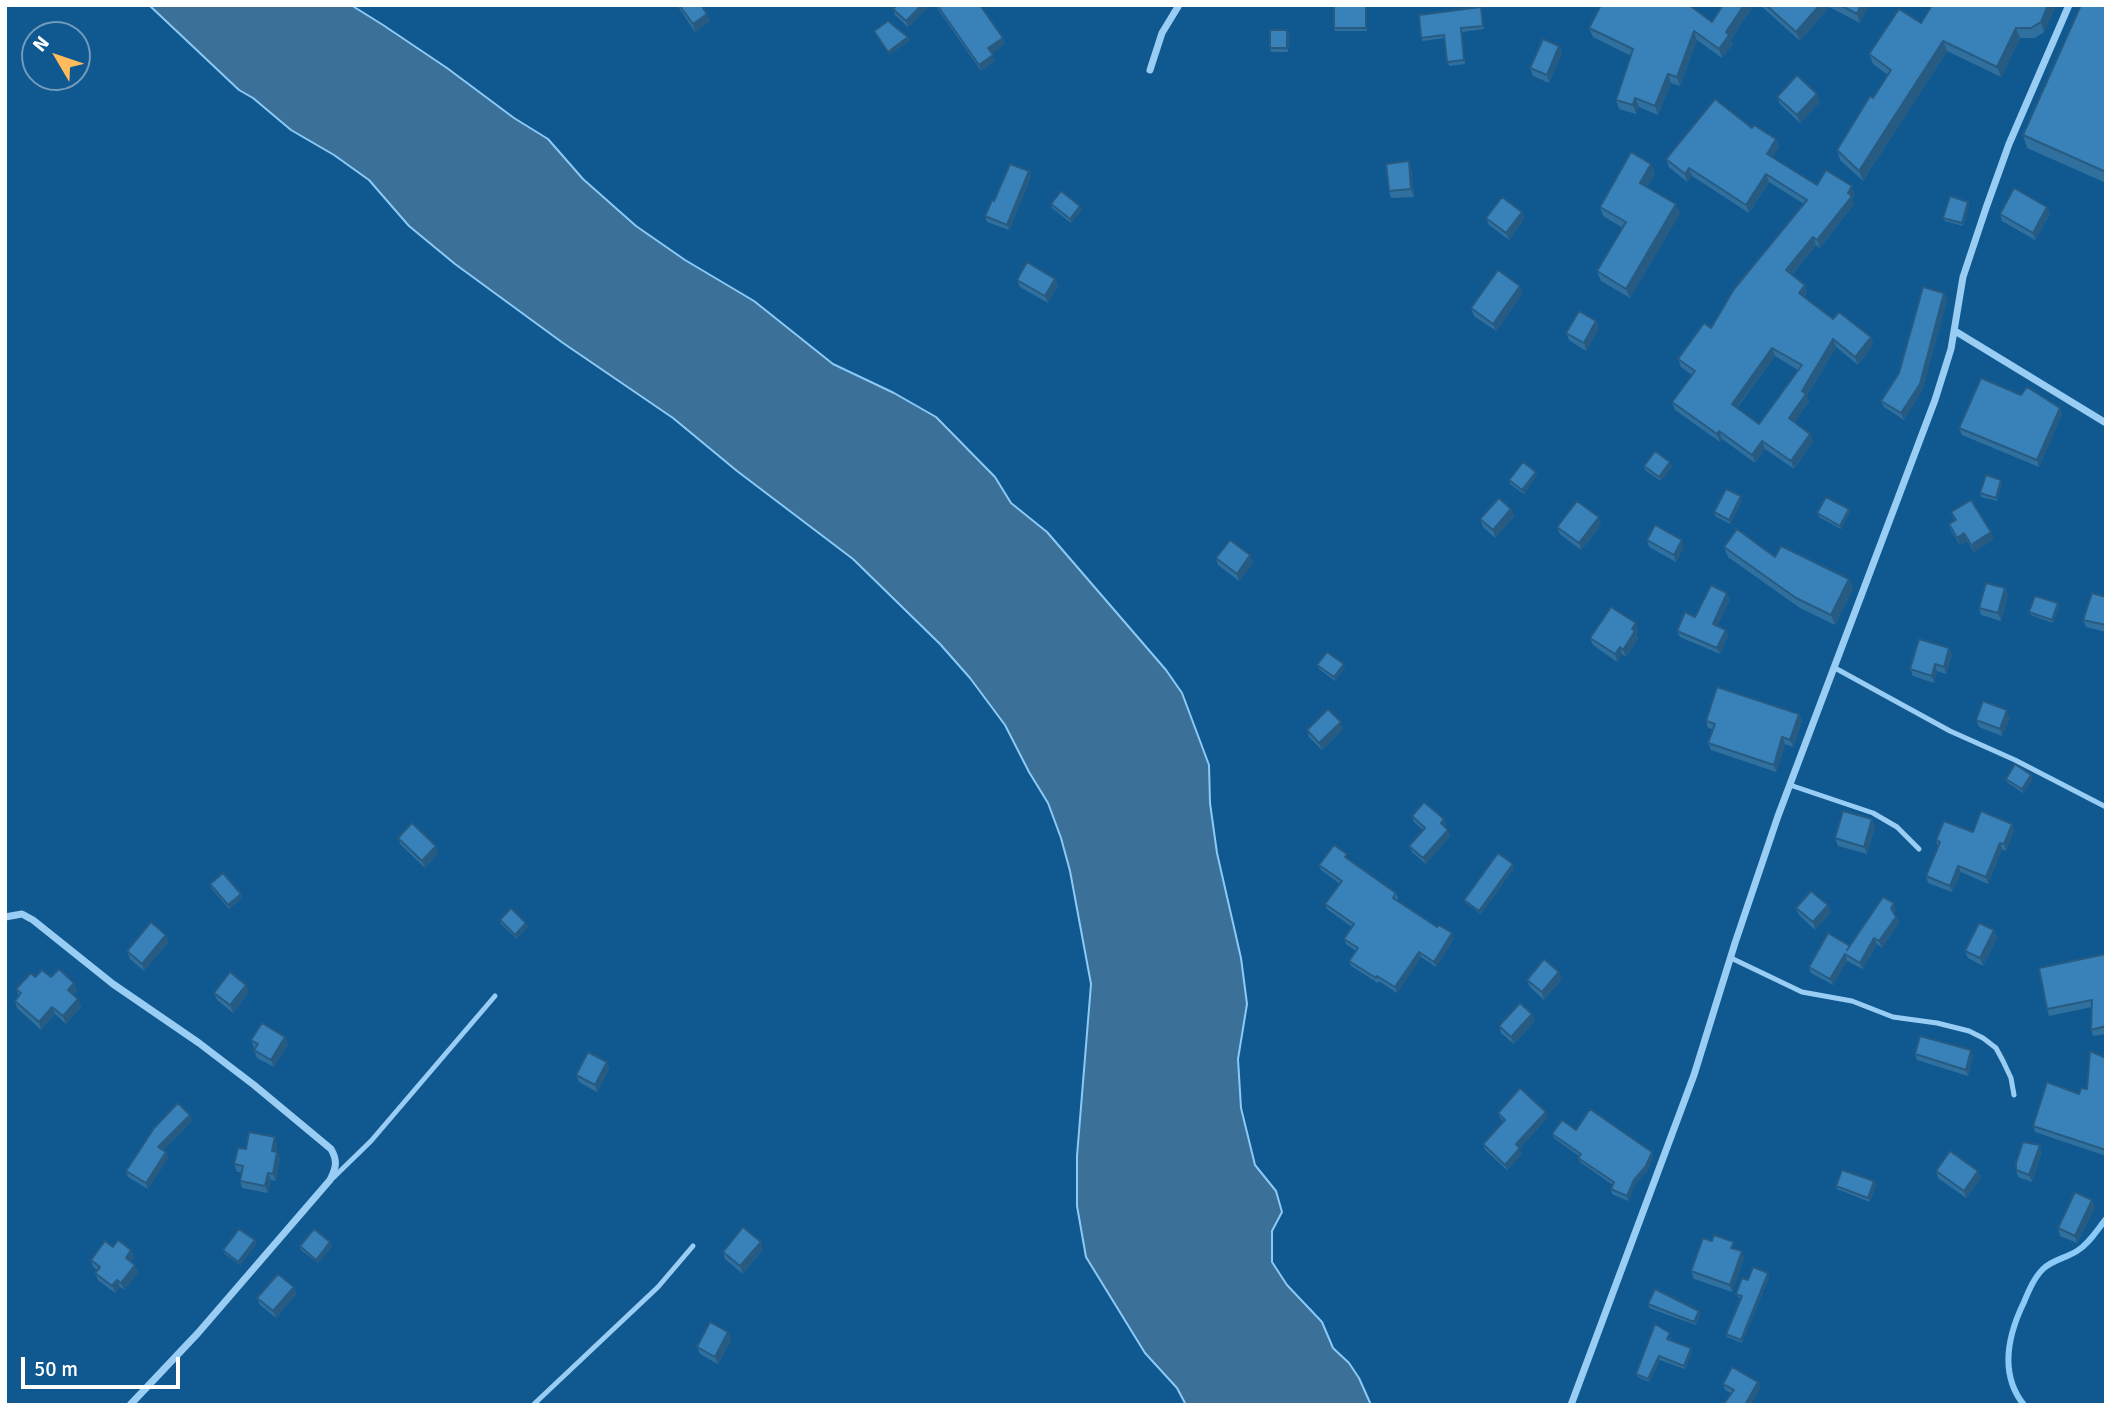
<!DOCTYPE html>
<html>
<head>
<meta charset="utf-8">
<style>
	body { margin:0 }
	#map { position:relative; width:2111px; height:1410px; overflow:hidden; background:#105890; font-family:Signika,sans-serif }
	canvas { display:block }
	.frame { position:absolute; inset:0; border:7px solid #fff; pointer-events:none }
	.north { position:absolute; left:21px; top:21px; width:70px; height:70px; box-sizing:border-box; background:#105890; border:2px solid #709bbc; border-radius:50%; rotate:309deg; font-size:19px; font-weight:700; line-height:28px; text-align:center; color:#fff }
	.north::after { content:''; display:block; margin:auto; width:24px; height:32px; background:#ffbb5c; clip-path:polygon(50% 0,100% 100%,50% 72%,0 100%) }
	.scale { position:absolute; left:21px; top:1357px; width:159px; height:32px; box-sizing:border-box; border:4px solid #fff; border-top:0; padding-left:9px; font-size:21px; line-height:24px; white-space:nowrap; color:#fff; -webkit-text-stroke:5px #105890; paint-order:stroke }
</style>
</head>
<body>
<div id="map">
<canvas width="2111" height="1410"></canvas>
<div class="frame"></div>
<div class="north">N</div>
<div class="scale">50 m</div>
</div>
<script>
const ctx = document.querySelector('canvas').getContext('2d');
ctx.lineJoin = 'round';
function fill(path, color) { ctx.fillStyle = color; ctx.fill(path, 'evenodd'); }
function strokePath(path, color, width, dash) { ctx.strokeStyle = color; ctx.lineWidth = width; ctx.lineCap = dash ? 'butt' : 'round'; ctx.setLineDash(dash || []); ctx.stroke(path); }
const water = new Path2D(`
	M149,5H351L383,25L447,68L514,118L548,139L583,179L636,226L685,260L754,301L833,364L894,393L936,417L995,477L1011,503L1047,532L1166,670L1182,693L1209,765L1210,803L1217,853L1241,958L1247,1004L1238,1059L1241,1108L1255,1165L1276,1191L1282,1212L1272,1231V1262L1287,1285L1322,1322L1333,1348L1349,1363L1359,1378L1371,1405H1186L1177,1388L1145,1353L1086,1257L1077,1206V1156L1091,984L1070,871L1061,838L1048,803L1029,772L1005,725L970,678L940,644L853,559L737,471L673,418L563,343L455,264L409,226L369,180L334,155L291,130L253,98L239,90Z`);
fill(water, '#3b7099');
strokePath(water, '#8bcaf6', 2);
strokePath(new Path2D(`
	M2024,1405C1999,1374 2008,1335 2024,1302C2029,1290 2034,1278 2043,1269C2052,1260 2066,1258 2077,1251C2089,1244 2097,1230 2106,1219`), '#8bcaf6', 6);
strokePath(new Path2D(`
	M1835,668L1950,731L2015,760L2106,807
	M1790,785L1873,813L1897,827L1919,849
	M1731,958L1802,992L1852,1001L1893,1017L1937,1023L1969,1031L1983,1038L1996,1048L2003,1061L2011,1078L2014,1095
	M333,1178L371,1141L495,996
	M533,1405L658,1287L693,1246`), '#9acdf3', 5);
strokePath(new Path2D(`
	M1150,70L1162,33L1179,5
	M1955,331L2106,423
	M5,917L22,914L33,920L113,984L199,1043L254,1085L331,1149C338,1161 336,1168 330,1180L198,1333L130,1405
	M1571,1405L1694,1075L1735,943L1778,816L1935,400L1951,349L1963,277L1986,208L2009,144L2069,5`), '#9acdf3', 7);
fill(new Path2D(`
	M677,5H701L710,21L695,32Z
	M897,5H930L908,27L895,15L893,9Z
	M935,5H980L1003,38L1005,44L992,53L995,61L981,71Z
	M1723,5H1754L1731,39L1733,44L1722,58L1697,40L1680,86L1671,83L1658,115L1639,107L1636,114L1619,109L1616,100L1631,56L1593,37L1589,28L1691,7L1712,22Z
	M1760,5H1869L1860,23L1829,7L1800,41Z
	M2056,5L2044,32L2035,38H2020L2001,77L1947,51L1863,181L1840,160L1837,150L1873,98L1888,75L1873,64L1869,54L1921,23Z
	M2106,5V183L2027,148L2023,135Z
	M1481,7L1484,29L1462,32L1465,64L1449,66L1445,38L1423,41L1421,38Z
	M1367,9V31H1335L1334,28Z
	M1287,30L1289,34L1288,52H1271L1270,48Z
	M1559,46L1562,53L1549,83L1533,76L1530,68Z
	M1777,97L1820,102L1800,123L1780,104Z
	M1752,128L1776,139L1779,147L1772,157L1817,185L1855,194L1852,198L1854,204L1820,248L1816,245L1792,275L1805,285L1807,292L1804,297L1833,319L1871,337L1873,345L1858,365L1836,347L1807,396L1809,402L1794,422L1810,434L1813,442L1794,469L1765,449L1755,463L1722,439L1720,442L1675,410L1672,402L1692,375L1681,367L1678,359L1711,328L1804,204L1769,182L1749,213L1692,176L1687,182L1669,167L1666,159ZM1775,356L1798,370L1759,424L1737,408Z
	M1651,164L1655,174L1647,187L1680,213L1630,298L1601,281L1597,271L1623,228L1603,216L1600,207Z
	M1411,169L1414,197L1391,198L1389,191Z
	M1029,171L1031,177L1009,230L987,222L985,216L994,201Z
	M1051,204L1080,206L1082,209L1071,223L1052,208Z
	M1969,205L1963,226L1945,221L1943,218Z
	M2047,207L2050,214L2035,240L2002,221L2000,214Z
	M1522,212L1524,219L1509,240L1489,225L1486,218Z
	M1055,279L1058,286L1048,303L1020,287L1017,280Z
	M1523,293L1496,331L1474,316L1471,308Z
	M1944,293L1947,300L1922,391L1904,420L1884,407L1881,401L1899,373Z
	M1596,321L1599,328L1586,351L1569,340L1566,333Z
	M2021,395L2060,408L2062,414L2039,467L1962,435L1959,428Z
	M1644,466H1672L1661,481L1645,470Z
	M1536,472L1537,475L1524,494L1510,484L1509,480Z
	M2002,483L1997,501L1981,497L1980,493Z
	M1742,500L1730,524L1715,516L1714,512Z
	M1511,509L1514,516L1495,538L1483,527L1480,519Z
	M1849,509L1850,512L1841,529L1819,517L1817,513Z
	M1951,512L1994,539L1974,552L1967,541L1960,545L1951,531L1949,524L1954,520Z
	M1601,525L1581,550L1560,534L1557,527Z
	M1647,540L1684,547L1676,562L1649,547Z
	M1724,547L1775,557L1849,579L1853,589L1835,625L1800,608L1728,557Z
	M1216,558L1253,563L1239,581L1218,565Z
	M2005,588L2008,596L2001,621L1981,615L1979,608Z
	M2106,597V632L2086,627L2083,620Z
	M1730,599L1717,626L1726,630L1728,636L1720,654L1680,637L1677,631L1695,617Z
	M2058,603L2059,607L2053,623L2031,615L2029,612Z
	M1638,630L1636,634L1638,639L1626,657L1622,654L1617,662L1593,645L1590,638Z
	M1949,648L1952,655L1946,674L1937,671L1934,683L1913,676L1910,669Z
	M1317,665L1345,667L1335,681L1319,669Z
	M1799,714L1802,721L1793,747L1785,744L1776,772L1711,750L1708,743L1713,729L1708,728L1706,721Z
	M2010,718L2002,736L1979,727L1976,720Z
	M1343,729L1322,750L1309,737L1307,730Z
	M2006,779H2033L2023,793L2007,782Z
	M1412,816L1444,819L1446,826L1445,827L1448,830L1450,836L1426,864L1412,852L1409,846L1423,830L1414,822Z
	M2012,824L2014,830L2006,851L2002,849L1988,884L1961,872L1952,892L1928,883L1926,876L1938,847L1936,840Z
	M1875,827L1867,854L1838,846L1835,838Z
	M398,838L438,853L425,868L401,845Z
	M1349,859L1396,893L1398,898L1397,900L1454,938L1436,967L1421,957L1397,993L1379,981L1378,983L1351,966L1349,961L1356,951L1346,944L1344,939L1352,927L1327,909L1325,904L1340,884L1321,870L1319,865Z
	M1514,868L1481,914L1466,903L1464,900Z
	M210,884L242,898L229,909L211,888Z
	M1796,908L1831,912L1815,930L1799,915Z
	M1896,910L1894,913L1899,923L1882,948L1877,944L1863,969L1847,961L1833,985L1811,973L1809,967L1850,946Z
	M500,920L528,926L517,939L501,924Z
	M1994,930L1997,938L1983,966L1968,958L1965,951Z
	M169,942L144,971L130,959L127,951Z
	M2106,954V1034L2093,1036L2091,1030L2092,1007L2049,1016L2047,1009Z
	M35,977H51L74,983L77,990L73,994L78,999L81,1007L66,1024L55,1014L41,1030L17,1008L15,1001L19,996L16,989Z
	M1562,979L1544,1000L1530,987L1527,980Z
	M249,992L233,1013L217,1000L214,993Z
	M1535,1021L1514,1044L1501,1033L1499,1026Z
	M285,1037L288,1044L274,1067L257,1058L254,1050L255,1049L254,1048L251,1040Z
	M1915,1054L1973,1056L1968,1076L1917,1060Z
	M2106,1058V1156L2035,1132L2033,1126L2087,1089Z
	M607,1062L609,1069L597,1092L579,1082L576,1075Z
	M1498,1113L1548,1117L1520,1148L1522,1154L1507,1170L1485,1150L1483,1144L1504,1122L1500,1118Z
	M192,1121L163,1150L166,1152L168,1158L148,1189L128,1177L126,1171Z
	M1576,1130L1653,1157L1647,1171L1635,1184L1628,1201L1612,1194L1611,1189L1613,1185L1580,1162L1578,1158L1579,1156L1554,1138L1552,1134Z
	M277,1145L276,1152L280,1159L276,1181L271,1180L268,1193L242,1188L240,1181L241,1172H237L234,1164Z
	M2042,1152L2032,1182L2018,1177L2016,1170Z
	M1936,1171L1981,1178L1966,1198L1938,1178Z
	M1876,1185L1870,1202L1837,1189L1836,1186Z
	M2095,1207L2077,1243L2060,1236L2058,1228Z
	M255,1240L256,1244L240,1265L225,1254L223,1250Z
	M330,1242L332,1246L318,1263L301,1250L300,1246Z
	M113,1247L131,1250L134,1258L131,1262L138,1272L124,1290L120,1287L115,1293L98,1280L95,1273L97,1270L93,1267L91,1260Z
	M763,1249L743,1274L725,1259L723,1252Z
	M1736,1249L1744,1258L1732,1292L1694,1279L1691,1271Z
	M1769,1277L1742,1343L1727,1337L1726,1334L1741,1298L1738,1297L1736,1294L1748,1280Z
	M294,1287L296,1294L276,1318L260,1305L257,1298Z
	M1648,1304L1700,1314L1696,1325L1649,1308Z
	M728,1332L731,1340L718,1364L700,1354L697,1347Z
	M1672,1336L1670,1340L1691,1348L1692,1352L1685,1369L1660,1360L1649,1382L1638,1377L1636,1374Z
	M1758,1382L1760,1389L1731,1393L1725,1390L1723,1384Z`), '#30709f');
fill(new Path2D(`
	M922,5H930L908,27L906,21Z
	M1366,5L1367,9V31L1366,28Z
	M1744,5H1754L1731,39L1733,44L1722,58L1719,49L1726,32Z
	M1820,5H1829V7L1800,41L1796,32Z
	M1861,5H1869L1860,23L1857,14Z
	M2048,5H2056L2044,32L2041,22Z
	M707,14L710,21L695,32L693,24Z
	M2016,28L2020,38L2001,77L1997,67Z
	M1287,30L1289,34L1288,52L1287,48Z
	M1694,31L1697,40L1680,86L1677,77Z
	M908,37L910,41L889,55L888,52Z
	M1003,38L1005,44L991,54L988,48Z
	M1943,41L1947,51L1863,181L1859,171Z
	M1559,46L1562,53L1549,83L1547,75Z
	M993,55L995,61L981,71L979,65Z
	M1668,74L1671,83L1658,115L1655,106Z
	M1817,94L1820,102L1800,123L1797,115Z
	M1635,98L1639,107L1636,114L1633,105Z
	M1776,139L1779,147L1769,162L1767,154Z
	M1409,161L1411,169L1414,197L1411,189Z
	M1651,164L1655,174L1644,192L1640,183Z
	M1689,168L1692,176L1687,182L1685,174Z
	M1029,171L1031,177L1009,230L1007,225Z
	M1766,174L1769,182L1749,213L1746,205Z
	M1852,186L1855,194L1852,198L1854,204L1820,248L1817,240Z
	M1968,202L1969,205L1963,226L1962,223Z
	M1676,204L1680,213L1630,298L1626,289Z
	M1080,206L1082,209L1071,223L1070,219Z
	M2047,207L2050,214L2035,240L2033,233Z
	M1522,212L1524,219L1509,240L1506,233Z
	M1813,237L1816,245L1789,278L1786,270Z
	M1055,279L1058,286L1048,303L1045,296Z
	M1805,285L1807,292L1801,300L1799,293Z
	M1520,286L1523,293L1496,331L1493,324Z
	M1944,293L1947,300L1922,391L1904,420L1901,413Z
	M1596,321L1599,328L1586,351L1584,343Z
	M1871,337L1873,345L1858,365L1855,357Z
	M1833,339L1836,347L1807,396L1809,402L1792,426L1789,418L1802,391Z
	M1772,348L1775,356L1734,411L1732,404Z
	M2060,408L2062,414L2039,467L2037,460Z
	M1719,431L1722,439L1720,442L1717,434Z
	M1810,434L1813,442L1794,469L1791,461Z
	M1762,441L1765,449L1755,463L1752,455Z
	M1670,462L1672,466L1661,481L1659,477Z
	M1536,472L1537,475L1524,494L1522,490Z
	M2001,480L2002,483L1997,501L1996,498Z
	M1741,496L1742,500L1730,524L1729,520Z
	M1511,509L1514,516L1495,538L1493,530Z
	M1849,509L1850,512L1841,529L1840,526Z
	M1599,517L1601,525L1581,550L1579,543Z
	M1991,532L1994,539L1974,552L1971,545Z
	M1964,533L1967,541L1960,545L1957,538Z
	M1682,540L1684,547L1676,562L1674,555Z
	M1250,555L1253,563L1239,581L1237,574Z
	M1849,579L1853,589L1835,625L1831,615Z
	M2005,588L2008,596L2001,621L1998,613Z
	M1727,593L1730,599L1715,631L1713,624Z
	M2058,603L2059,607L2053,623L2052,620Z
	M1636,623L1638,630L1636,634L1638,639L1626,657L1623,650L1632,629Z
	M1726,630L1728,636L1720,654L1717,648Z
	M1620,647L1622,654L1617,662L1615,654Z
	M1949,648L1952,655L1946,674L1944,667Z
	M1344,664L1345,667L1335,681L1334,677Z
	M1935,664L1937,671L1934,683L1932,676Z
	M2007,710L2010,718L2002,736L2000,729Z
	M1799,714L1802,721L1793,747L1790,740Z
	M1341,722L1343,729L1322,750L1319,743Z
	M1782,737L1785,744L1776,772L1774,765Z
	M2031,775L2033,779L2023,793L2022,789Z
	M1444,819L1446,826L1443,830L1441,823Z
	M1872,819L1875,827L1867,854L1864,847Z
	M2012,824L2014,830L2006,851L2004,844Z
	M1448,830L1450,836L1426,864L1423,858Z
	M2000,843L2002,849L1988,884L1986,877Z
	M436,846L438,853L425,868L422,861Z
	M1513,864L1514,868L1481,914L1479,911Z
	M1958,866L1961,872L1952,892L1950,886Z
	M241,894L242,898L229,909L228,905Z
	M1894,903L1896,910L1893,915L1891,908Z
	M1828,905L1831,912L1815,930L1813,922Z
	M1896,917L1899,923L1882,948L1879,941Z
	M526,923L528,926L517,939L515,935Z
	M1994,930L1997,938L1983,966L1980,958Z
	M1452,933L1454,938L1436,967L1434,962Z
	M166,935L169,942L144,971L142,964Z
	M1874,938L1877,944L1863,969L1860,963Z
	M1419,952L1421,957L1397,993L1395,987Z
	M1845,954L1847,961L1833,985L1830,979Z
	M1559,972L1562,979L1544,1000L1542,992Z
	M74,983L77,990L70,997L68,990Z
	M246,985L249,992L233,1013L230,1005Z
	M78,999L81,1007L66,1024L63,1016Z
	M52,1007L55,1014L41,1030L39,1022Z
	M1532,1014L1535,1021L1514,1044L1511,1037Z
	M285,1037L288,1044L274,1067L271,1060Z
	M1971,1050L1973,1056L1968,1076L1966,1070Z
	M607,1062L609,1069L597,1092L595,1085Z
	M1546,1112L1548,1117L1518,1150L1516,1144Z
	M190,1115L192,1121L160,1153L158,1147Z
	M275,1137L277,1145L275,1158L272,1151Z
	M2040,1145L2042,1152L2032,1182L2029,1175Z
	M1520,1148L1522,1154L1507,1170L1505,1165Z
	M166,1152L168,1158L148,1189L146,1183Z
	M277,1152L280,1159L276,1181L273,1174Z
	M1652,1152L1653,1157L1647,1171L1635,1184L1628,1201L1627,1196L1634,1180Z
	M1978,1171L1981,1178L1966,1198L1964,1191Z
	M268,1173L271,1180L268,1193L265,1186Z
	M1874,1181L1876,1185L1870,1202L1868,1198Z
	M2092,1200L2095,1207L2077,1243L2075,1236Z
	M255,1240L256,1244L240,1265L238,1262Z
	M330,1242L332,1246L318,1263L316,1260Z
	M761,1242L763,1249L743,1274L740,1266Z
	M131,1250L134,1258L128,1265L126,1258Z
	M1742,1251L1744,1258L1732,1292L1730,1285Z
	M135,1265L138,1272L124,1290L121,1283Z
	M1768,1273L1769,1277L1742,1343L1741,1340Z
	M117,1280L120,1287L115,1293L112,1286Z
	M294,1287L296,1294L276,1318L273,1311Z
	M1699,1311L1700,1314L1696,1325L1694,1322Z
	M728,1332L731,1340L718,1364L715,1357Z
	M1691,1348L1692,1352L1685,1369L1684,1366Z
	M1659,1356L1660,1360L1649,1382L1648,1379Z
	M1758,1382L1760,1389L1751,1405H1745Z`), '#275b82');
const building = new Path2D(`
	M679,5H701L707,14L693,24Z
	M897,5H922L906,21L893,9Z
	M937,5H980L1003,38L988,48L993,55L979,65Z
	M1334,5H1366V28H1334Z
	M1601,5H1689L1712,22L1723,5H1744L1726,32L1729,35L1719,49L1694,31L1677,77L1668,74L1655,106L1635,98L1633,105L1616,100L1633,49L1589,28Z
	M1766,5H1820L1796,32Z
	M1840,5H1861L1857,14Z
	M1932,5H2048L2041,22L2031,28H2016L1997,67L1943,41L1859,171L1837,150L1870,96L1873,98L1891,70L1869,54L1899,9L1921,23Z
	M2081,5H2106V172L2023,135Z
	M1481,7L1483,26L1461,28L1464,60L1447,62L1444,35L1421,38L1419,15Z
	M888,21L908,37L888,52L874,31Z
	M1270,30H1287V48H1270Z
	M1543,39L1559,46L1547,75L1530,68Z
	M1797,75L1817,94L1797,115L1777,97Z
	M1715,99L1752,128L1754,125L1776,139L1767,154L1817,185L1826,170L1852,186L1848,193L1852,196L1817,240L1813,237L1786,270L1805,285L1799,293L1833,319L1839,312L1871,337L1855,357L1833,339L1802,391L1806,394L1789,418L1810,434L1791,461L1762,441L1752,455L1719,431L1717,434L1672,402L1695,371L1678,359L1704,323L1711,328L1734,289L1807,200L1766,174L1746,205L1689,168L1685,174L1666,159ZM1772,348L1802,365L1759,424L1732,404Z
	M1631,152L1651,164L1640,183L1676,204L1626,289L1597,271L1626,222L1600,207Z
	M1409,161L1411,189L1389,191L1386,164Z
	M1010,164L1029,171L1007,225L985,216L992,200L994,201Z
	M2014,188L2047,207L2033,233L2000,214Z
	M1061,191L1080,206L1070,219L1051,204Z
	M1950,196L1968,202L1962,223L1943,218Z
	M1502,197L1522,212L1506,233L1486,218Z
	M1027,262L1055,279L1045,296L1017,280Z
	M1498,270L1520,286L1493,324L1471,308Z
	M1923,287L1944,293L1920,384L1901,413L1881,401L1899,373Z
	M1579,311L1596,321L1584,343L1566,333Z
	M1981,378L2021,395L2027,387L2060,408L2037,460L1959,428Z
	M1655,451L1670,462L1659,477L1644,466Z
	M1523,462L1536,472L1522,490L1509,480Z
	M1986,475L2001,480L1996,498L1980,493Z
	M1726,489L1741,496L1729,520L1714,512Z
	M1826,497L1849,509L1840,526L1817,513Z
	M1499,498L1511,509L1493,530L1480,519Z
	M1971,500L1991,532L1971,545L1964,533L1957,538L1949,524L1956,520L1951,512Z
	M1577,501L1599,517L1579,543L1557,527Z
	M1655,525L1682,540L1674,555L1647,540Z
	M1737,529L1775,557L1781,546L1849,579L1831,615L1796,598L1724,547Z
	M1230,540L1250,555L1237,574L1216,558Z
	M1986,583L2005,588L1998,613L1979,608Z
	M1711,585L1727,593L1713,624L1726,630L1717,648L1677,631L1685,612L1695,617Z
	M2092,593L2106,597V625L2083,620Z
	M2035,596L2058,603L2052,620L2029,612Z
	M1611,607L1636,623L1632,629L1635,631L1623,650L1620,647L1615,654L1590,638Z
	M1919,639L1949,648L1944,667L1935,664L1932,676L1910,669Z
	M1327,652L1344,664L1334,677L1317,665Z
	M1717,687L1799,714L1790,740L1782,737L1774,765L1708,743L1715,724L1706,721Z
	M1983,701L2007,710L2000,729L1976,720Z
	M1328,709L1341,722L1319,743L1307,730Z
	M2015,764L2031,775L2022,789L2006,779Z
	M1424,802L1444,819L1441,823L1448,830L1423,858L1409,846L1425,828L1412,816Z
	M1843,811L1872,819L1864,847L1835,838Z
	M1981,811L2012,824L2004,844L2000,843L1986,877L1958,866L1950,886L1926,876L1940,842L1936,840L1944,821L1973,832Z
	M412,823L436,846L422,861L398,838Z
	M1334,845L1347,854L1345,857L1396,893L1393,898L1437,927L1439,925L1452,933L1434,962L1419,952L1395,987L1377,976L1376,978L1349,961L1358,948L1344,939L1354,924L1325,904L1342,881L1319,865Z
	M1498,853L1513,864L1479,911L1464,900Z
	M223,873L241,894L228,905L210,884Z
	M1811,891L1828,905L1813,922L1796,908Z
	M1883,897L1894,903L1891,908L1896,917L1879,941L1874,938L1860,963L1845,954L1830,979L1809,967L1828,933L1850,946L1847,950Z
	M511,908L526,923L515,935L500,920Z
	M151,922L166,935L142,964L127,951Z
	M1979,923L1994,930L1980,958L1965,951Z
	M2106,954V1026L2091,1030L2092,1000L2047,1009L2039,968Z
	M1544,959L1559,972L1542,992L1527,980Z
	M59,969L74,983L68,990L78,999L63,1016L52,1007L39,1022L15,1001L21,993L16,989L31,973L35,977L42,970L51,977Z
	M230,972L246,985L230,1005L214,993Z
	M1520,1003L1532,1014L1511,1037L1499,1026Z
	M262,1023L285,1037L271,1060L254,1050L258,1044L251,1040Z
	M1920,1036L1971,1050L1966,1070L1915,1054Z
	M2090,1051L2106,1058V1150L2033,1126L2047,1082L2079,1094L2081,1088L2087,1089Z
	M588,1052L607,1062L595,1085L576,1075Z
	M1520,1088L1546,1112L1516,1144L1520,1148L1505,1165L1483,1144L1505,1120L1498,1113Z
	M178,1103L190,1115L158,1147L166,1152L146,1183L126,1171L154,1128Z
	M1590,1109L1652,1152L1646,1166L1634,1180L1627,1196L1611,1189L1614,1182L1578,1158L1581,1154L1552,1134L1562,1120L1576,1130Z
	M249,1132L275,1137L272,1151L277,1152L273,1174L268,1173L265,1186L240,1181L243,1166L234,1164L238,1148L246,1149Z
	M2023,1142L2040,1145L2029,1175L2016,1170V1163Z
	M1950,1151L1978,1171L1964,1191L1936,1171Z
	M1842,1170L1874,1181L1868,1198L1836,1186Z
	M2075,1192L2092,1200L2075,1236L2058,1228Z
	M743,1227L761,1242L740,1266L723,1252Z
	M239,1229L255,1240L238,1262L223,1250Z
	M314,1229L330,1242L316,1260L300,1246Z
	M1714,1235L1734,1242L1731,1248L1742,1251L1730,1285L1691,1271L1703,1238L1712,1241Z
	M118,1240L131,1250L126,1258L135,1265L121,1283L117,1280L112,1286L95,1273L100,1267L91,1260L105,1241L113,1247Z
	M1753,1267L1768,1273L1741,1340L1726,1334L1742,1296L1736,1294L1742,1278L1748,1280Z
	M278,1274L294,1287L273,1311L257,1298Z
	M1655,1289L1699,1311L1694,1322L1648,1304Z
	M710,1322L728,1332L715,1357L697,1347Z
	M1655,1324L1670,1333L1667,1339L1691,1348L1684,1366L1659,1356L1648,1379L1636,1374Z
	M1732,1367L1758,1382L1745,1405H1723L1734,1390L1723,1384Z`);
fill(building, '#3882b9');
strokePath(building, '#275b82', 2);
</script>
</body>
</html>
